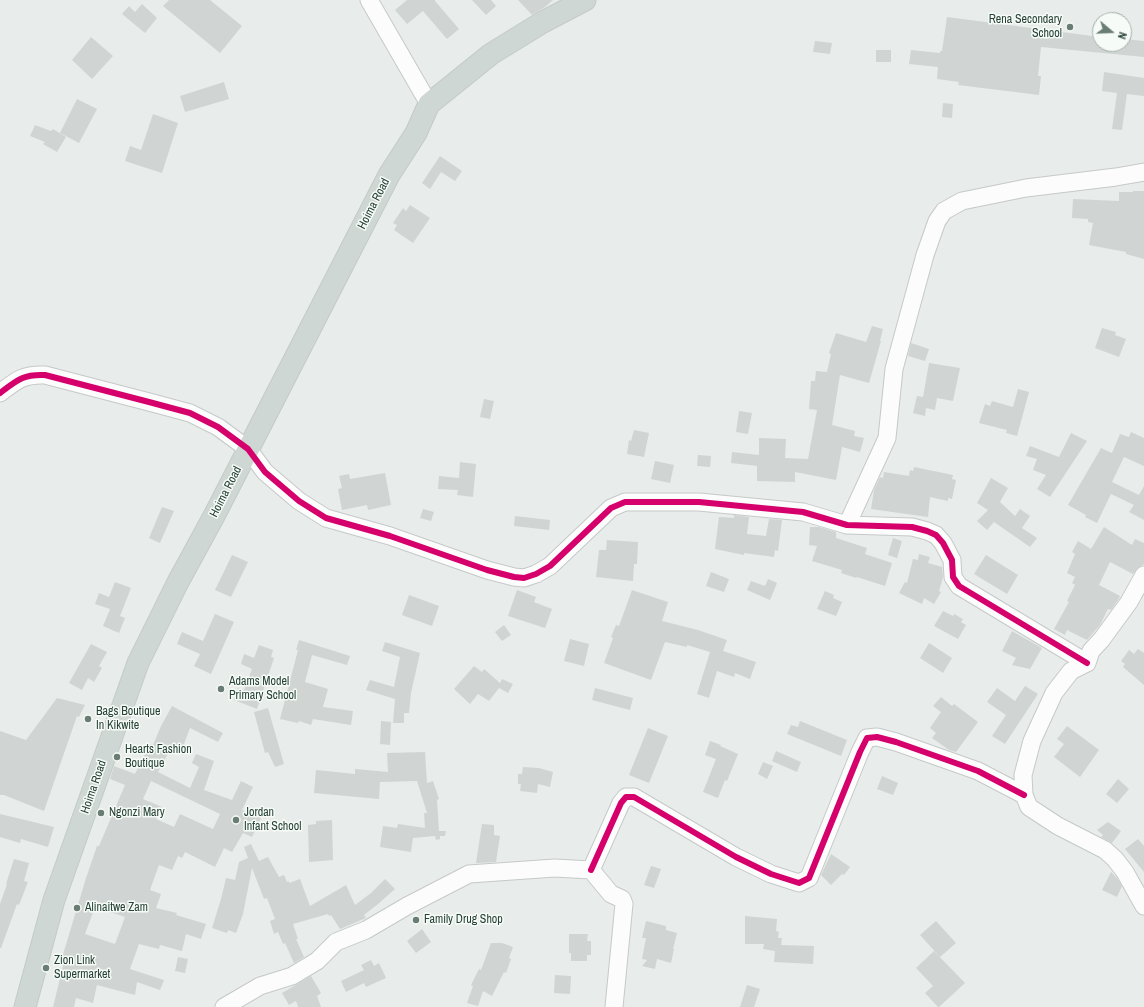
<!DOCTYPE html>
<html>
<head>
<meta charset="utf-8">
<style>
	body { margin:0 }
	#map { position:relative; width:1144px; height:1007px; overflow:hidden; background:#e8ecea; font-family:"Archivo Narrow",sans-serif }
	canvas { display:block }
	.north { position:absolute; left:1092px; top:12px; width:40px; height:40px; box-sizing:border-box; background:#f7fbf8; border:1px solid #a3b1aa; border-radius:50%; rotate:109deg; font-size:11px; font-weight:700; line-height:16px; text-align:center; color:#254136 }
	.north::after { content:''; display:block; margin:auto; width:14px; height:18px; background:#697d75; clip-path:polygon(50% 0,100% 100%,50% 72%,0 100%) }
</style>
</head>
<body>
<div id="map">
<canvas width="1144" height="1007"></canvas>
<div class="north">N</div>
</div>
<script>
const ctx = document.querySelector('canvas').getContext('2d');
ctx.lineJoin = 'round';
function fill(path, color) { ctx.fillStyle = color; ctx.fill(path, 'evenodd'); }
function strokePath(path, color, width, dash) { ctx.strokeStyle = color; ctx.lineWidth = width; ctx.lineCap = dash ? 'butt' : 'round'; ctx.setLineDash(dash || []); ctx.stroke(path); }
function drawText(font, color, halo, rows, align = 'center') {
  ctx.font = font + ' "Archivo Narrow",sans-serif'; ctx.lineWidth = 3; ctx.setLineDash([]); ctx.textBaseline = 'middle'; ctx.strokeStyle = halo; ctx.fillStyle = color; for (const [text, x, y, turn = 0] of rows) {
    ctx.save(); ctx.translate(x, y); ctx.rotate((+turn || 0) * Math.PI / 180); ctx.textAlign = isNaN(turn) ? turn : align; if (halo) ctx.strokeText(text, 0, 0); ctx.fillText(text, 0, 0); ctx.restore();
  }
}
fill(new Path2D(`
	M169,0H210L242,26L220,53L163,6Z
	M407,0H435V1L459,29L447,39L423,11L407,24L395,10Z
	M472,0H491L496,6L486,15Z
	M518,0H553L545,7L532,15Z
	M142,4L157,18L145,33L122,14L129,6L135,12Z
	M947,17L1100,37V44H1124V39L1144,41V57L1041,47L1038,76H1041L1039,95L958,85L959,82L937,79L938,67L909,64L911,50L940,53V51H942Z
	M91,37L113,56L92,79L72,60Z
	M815,41L832,43L830,54L813,52Z
	M876,50H891V62H876Z
	M1104,72L1144,78V96L1127,94L1122,130L1112,129L1117,93L1102,91Z
	M224,82L229,99L185,112L180,96Z
	M77,99L97,109L79,143L60,133Z
	M943,103L953,104L952,118L942,117Z
	M153,114L178,123L162,173L125,161L130,146L141,150Z
	M35,125L51,131L53,129L66,137L57,152L43,144L45,142L30,136Z
	M440,156L462,171L455,181L441,172L430,189L422,183Z
	M1133,191H1144V259L1126,254V252L1089,245L1093,223L1088,222V219L1072,218L1073,199L1119,201V192H1133Z
	M410,205L430,218L413,243L394,230L397,225L393,223L403,208L406,211Z
	M872,326L883,329L880,341H881L869,383L840,375L832,425L855,431L854,436L864,438L860,452L842,447L836,480L795,472V482L757,481V466L731,463L732,452L759,455V438L786,439L785,458L808,459L817,410L809,409L811,381H815L816,371L827,372L831,354L829,353L836,333L866,342Z
	M1102,328L1116,332L1115,335L1126,339L1119,357L1095,348Z
	M911,343L929,349L925,361L908,356Z
	M929,363L960,368L953,401L937,398L935,410L926,408L925,416L913,413L917,396L923,397Z
	M1018,389L1029,392L1017,436L1006,433L1007,430L979,423L985,404L990,406L992,401L1013,407Z
	M484,399L494,401L490,419L480,417Z
	M739,411L752,413L748,434L736,432Z
	M634,430L649,433L644,457L627,454L629,440L631,441Z
	M1131,432L1144,438V466L1124,457L1112,482L1139,495L1144,486V520L1129,512L1134,505L1111,494L1097,523L1085,517L1086,515L1068,505L1101,448L1112,453L1120,434L1129,437Z
	M1071,433L1087,441L1050,497L1037,489L1046,475L1033,470L1037,459L1026,456L1030,446L1059,457Z
	M698,455L711,456L710,467L697,466Z
	M655,461L674,465L670,483L651,479Z
	M460,462L476,464L473,497L457,495L458,490L438,489L439,476L459,478Z
	M914,467L953,475L952,479L956,480L952,499L948,498V501L930,497L928,517L871,509L874,490L880,477L883,478L884,472L909,476L910,470L913,471Z
	M385,473L391,505L368,510L367,505L342,510L338,489L342,488L339,476L349,474L350,479Z
	M991,478L1008,488L1000,502L1015,516L1020,509L1030,516L1022,528L1037,538L1030,547L994,522L987,530L977,521L988,510L977,503Z
	M162,507L174,511L160,543L149,538Z
	M423,509L434,512L431,521L420,518Z
	M734,515L749,517L747,534L766,536L769,519L782,520L778,551L775,550L774,557L744,553V555L715,549L719,517L734,518Z
	M515,516L550,520L549,530L514,526Z
	M810,527H819L836,532V538L867,548L865,554L892,563L885,586L857,577L856,578L841,573L842,570L812,561L817,546L809,545Z
	M1104,527L1132,545L1135,539L1144,543V564L1139,567L1133,574L1110,562L1099,585L1120,596L1118,600L1111,610L1108,609L1100,625L1087,640L1067,630L1065,635L1054,629L1069,602L1067,601L1075,585L1072,583L1075,577L1067,573L1075,554L1072,552L1078,541L1091,549Z
	M893,538L902,541L897,558L888,555Z
	M607,540L638,542L637,564H634L633,581L596,577L599,550H606Z
	M919,554L930,557L928,563L942,567L943,577L939,591L941,592L934,604L924,598L922,604L899,593L905,582L907,583L913,559L918,560Z
	M232,555L248,562L231,597L215,590Z
	M986,555L1018,575L1007,594L974,574Z
	M711,572L729,579L724,592L706,586Z
	M768,579L777,583L770,600L747,590L751,581L765,586Z
	M115,582L131,588L120,616L125,618L119,633L103,626L110,609L95,604L99,593L109,597Z
	M517,590L536,597L534,602L552,609L545,628L508,616Z
	M632,590L668,602L662,621L698,630L727,640L723,651L756,662L750,679L735,673L734,677L717,671L709,698L697,694L710,652L687,645V647L665,642L651,680L604,663L613,638L611,637L616,625L619,626Z
	M825,591L834,595L833,598L842,602L836,616L817,609Z
	M409,595L439,606L432,626L402,615Z
	M943,611L953,616L954,614L963,619L961,622L966,625L958,639L934,626Z
	M215,614L234,622L211,674L194,666L200,654L177,644L182,632L203,641Z
	M504,625L511,635L502,641L495,632Z
	M1012,631L1042,648L1030,669L1012,665L1016,658L1002,651Z
	M570,639L589,644L584,666L564,661Z
	M299,640L350,656L347,665L312,655L305,682L328,689L323,707L353,711L351,725L313,719L311,725L299,721L298,723L280,719L298,650H296Z
	M385,642L420,653L411,693L409,713H404V723H393L395,699L366,690L370,680L394,687L400,657L382,651Z
	M929,643L952,658L943,673L920,658Z
	M91,644L107,652L99,666L102,668L94,682L88,678L82,690L69,683Z
	M259,645L273,650L271,657L274,658L257,709L234,700L238,688L244,690L252,669L241,664L244,654L254,658Z
	M1138,649L1144,653V685L1123,667L1125,664L1121,661L1129,650L1134,654Z
	M474,666L482,672L484,669L500,683L502,679L513,684L508,693L499,688L489,701L478,694L470,704L454,689Z
	M1025,686L1038,694L1005,744L992,736L1006,715L987,702L997,688L1015,701Z
	M595,688L633,698L630,710L592,700Z
	M941,697L952,706L954,704L978,722L956,752L949,750L932,738L936,733L930,728L941,712L933,706Z
	M57,698L85,705L79,717L77,716L44,811L4,795H0V731L26,740Z
	M172,706L223,733L218,742L190,728L181,752L171,748L158,772L190,788L199,767L192,763L196,754L214,761L204,790L232,800L241,781L253,787L242,810L261,818L252,837L243,833L232,852L224,848L215,867L185,852L182,858L178,856L172,870L159,865L150,890L161,894L156,908L177,913L176,915L206,924L201,939L186,934L182,951L160,945L159,949L139,944L130,969L164,980L160,990L137,982L135,995L97,985L93,1003L76,998L74,1007H53L64,962L61,961L86,878L97,846H99L125,785L110,779L114,766L135,774L150,744L153,745L161,726ZM151,781L220,814L213,829L180,814L174,827L156,819L162,807L143,799ZM95,907L125,917L115,944L85,934Z
	M268,708L284,764L275,767L268,752L265,753L254,712Z
	M381,721L391,722L390,745L380,744Z
	M800,721L847,740L841,756L787,734L791,725L798,727Z
	M1067,726L1099,750L1080,777L1054,757L1064,744L1057,739Z
	M648,728L668,736L649,783L629,775Z
	M710,741L721,745L720,746L738,754L727,781L725,780L718,798L703,792L716,759L705,755Z
	M776,751L801,762L797,772L772,761Z
	M425,752L427,783L433,781L439,799L437,800L439,831H446L445,836H440V839L436,840L435,836L413,838L411,852L380,847L383,826L397,828L398,824L425,828L424,813H427L417,781L380,782L379,799L314,793L316,770L355,774V769L388,772L387,753Z
	M763,762L773,766L767,779L758,774Z
	M523,767L539,768L553,772L550,787L538,784L537,793L520,791L521,784H518V774H522Z
	M882,776L898,783L893,795L877,789Z
	M1118,779L1129,789L1117,803L1106,794Z
	M0,814L54,827L48,847L21,839L20,843L0,837Z
	M332,820L333,860L309,862L308,825L316,824V821Z
	M1108,822L1121,831L1112,843L1101,837L1103,835L1097,830Z
	M482,824L494,825V835L500,836L496,862L476,863Z
	M1138,839L1144,846V872L1125,849Z
	M251,844L259,861L268,857L279,877L284,875L287,882L289,881V883L300,879L310,906L346,885L355,905L371,893L385,879L395,889L378,904L364,915L366,918L340,929L331,915L329,916L328,914L293,924L298,939H296L304,957L294,963L285,943L283,944L278,932L274,934L270,921L275,919L267,898L264,899L252,868L243,914L236,933L228,930L227,933L212,928L221,899L226,878L235,880L239,862L248,858L244,847Z
	M831,854L850,867L844,875L842,874L831,885L821,875Z
	M14,859L29,863L24,881L28,882L19,905L17,904L1,948H0V904L7,884H6Z
	M651,866L661,869L654,888L644,885Z
	M1111,872L1117,878L1122,886L1117,897L1102,890Z
	M745,916L777,919L776,931L779,932L778,938H782L781,945L814,946L813,964L774,962L775,951L763,949L764,944H745Z
	M646,921L666,926V930L677,933L673,949H674L671,963L657,959L655,969L642,966L647,960L642,959L646,938H642Z
	M936,921L956,943L940,957L920,935Z
	M422,929L431,942L416,953L407,941Z
	M569,934H588L587,941H591V955H587V961H571V953H569Z
	M491,943H502L513,947L509,958L511,959L506,973L504,972L492,996L483,991L478,1006L467,1003L473,986L471,985L479,969L481,970Z
	M934,951L965,983L939,1007H938L925,993L933,986L916,968Z
	M178,957L188,959L185,973L175,971Z
	M371,960L374,966L379,963L386,978L366,987L364,983L346,992L341,981L364,970L361,965Z
	M555,975L571,976L570,994L554,993Z
	M311,976L321,993L317,996L321,1007H298L296,1001L289,1005L282,993Z
	M747,985L760,989L754,1007H740Z`), '#d0d5d3');
const minor = new Path2D(`
	M369,0L429,104
	M0,393C17,380 23,374 45,375L149,402L190,413L218,427L248,449L265,472L299,501L326,518L390,536L487,570L514,577L524,578L536,574L550,566L611,508L625,502H699L803,512L847,525L912,527L927,531L936,535L943,543L952,560L953,577L959,586L1087,663
	M847,525L887,438L894,369L925,255L937,221L944,211L962,201L1026,188L1116,177L1144,172
	M1144,575L1129,602L1102,639L1091,651L1087,663L1071,671L1054,693L1032,741L1023,775L1024,795L1029,807L1058,826L1105,850L1115,859L1125,872L1144,906
	M591,870L621,803L626,797H634L736,857L771,874L799,883L809,878L860,752L867,738L877,737L896,742L978,771L1024,795
	M224,1007L260,986L292,976L317,961L336,942L366,930L407,906L469,874L555,868L591,870L611,894L622,899L624,904L614,1007`);
const major = new Path2D(`
	M25,1007L54,900L138,663L178,582L214,516L389,175L416,133L429,104L491,54L543,22L585,0`);
strokePath(minor, '#c5c9c7', 19);
strokePath(major, '#c3cbc8', 23);
strokePath(minor, '#fcfcfc', 17);
strokePath(major, '#cfd7d4', 21);
strokePath(new Path2D(`
	M0,393C17,380 23,374 45,375L149,402L190,413L218,427L248,449L265,472L299,501L326,518L390,536L487,570L514,577L524,578L536,574L550,566L611,508L625,502H699L803,512L847,525L912,527L927,531L936,535L943,543L952,560L953,577L959,586L1087,663
	M591,870L621,803L626,797H634L736,857L771,874L799,883L809,878L860,752L867,738L877,737L896,742L978,771L1024,795`), '#d6006c', 6);
for (const [x, y, r, color] of [
	[1070,27,4,"#697d75"],
	[221,689,4,"#697d75"],
	[88,719,4,"#697d75"],
	[117,757,4,"#697d75"],
	[101,813,4,"#697d75"],
	[236,820,4,"#697d75"],
	[77,908,4,"#697d75"],
	[416,920,4,"#697d75"],
	[46,968,4,"#697d75"]
]) { const dot = new Path2D(); dot.arc(x, y, r, 0, 2 * Math.PI); ctx.fillStyle = color; ctx.fill(dot); strokePath(dot, '#f7fbf8', 1.5); }
drawText('12px', '#254136', '#f7fbf8', [
	["Rena Secondary",1062,20,"right"],
	["School",1062,34,"right"],
	["Adams Model",229,682],
	["Primary School",229,696],
	["Bags Boutique",96,712],
	["In Kikwite",96,726],
	["Hearts Fashion",125,750],
	["Boutique",125,764],
	["Ngonzi Mary",109,813],
	["Jordan",244,813],
	["Infant School",244,827],
	["Alinaitwe Zam",85,908],
	["Family Drug Shop",424,920],
	["Zion Link",54,961],
	["Supermarket",54,975]
], 'left');
drawText('12px', '#254136', '#f7fbf8', [
	["Hoima Road",374,204,-63],
	["Hoima Road",226,492,-63],
	["Hoima Road",94,787,-71]
]);
</script>
</body>
</html>
